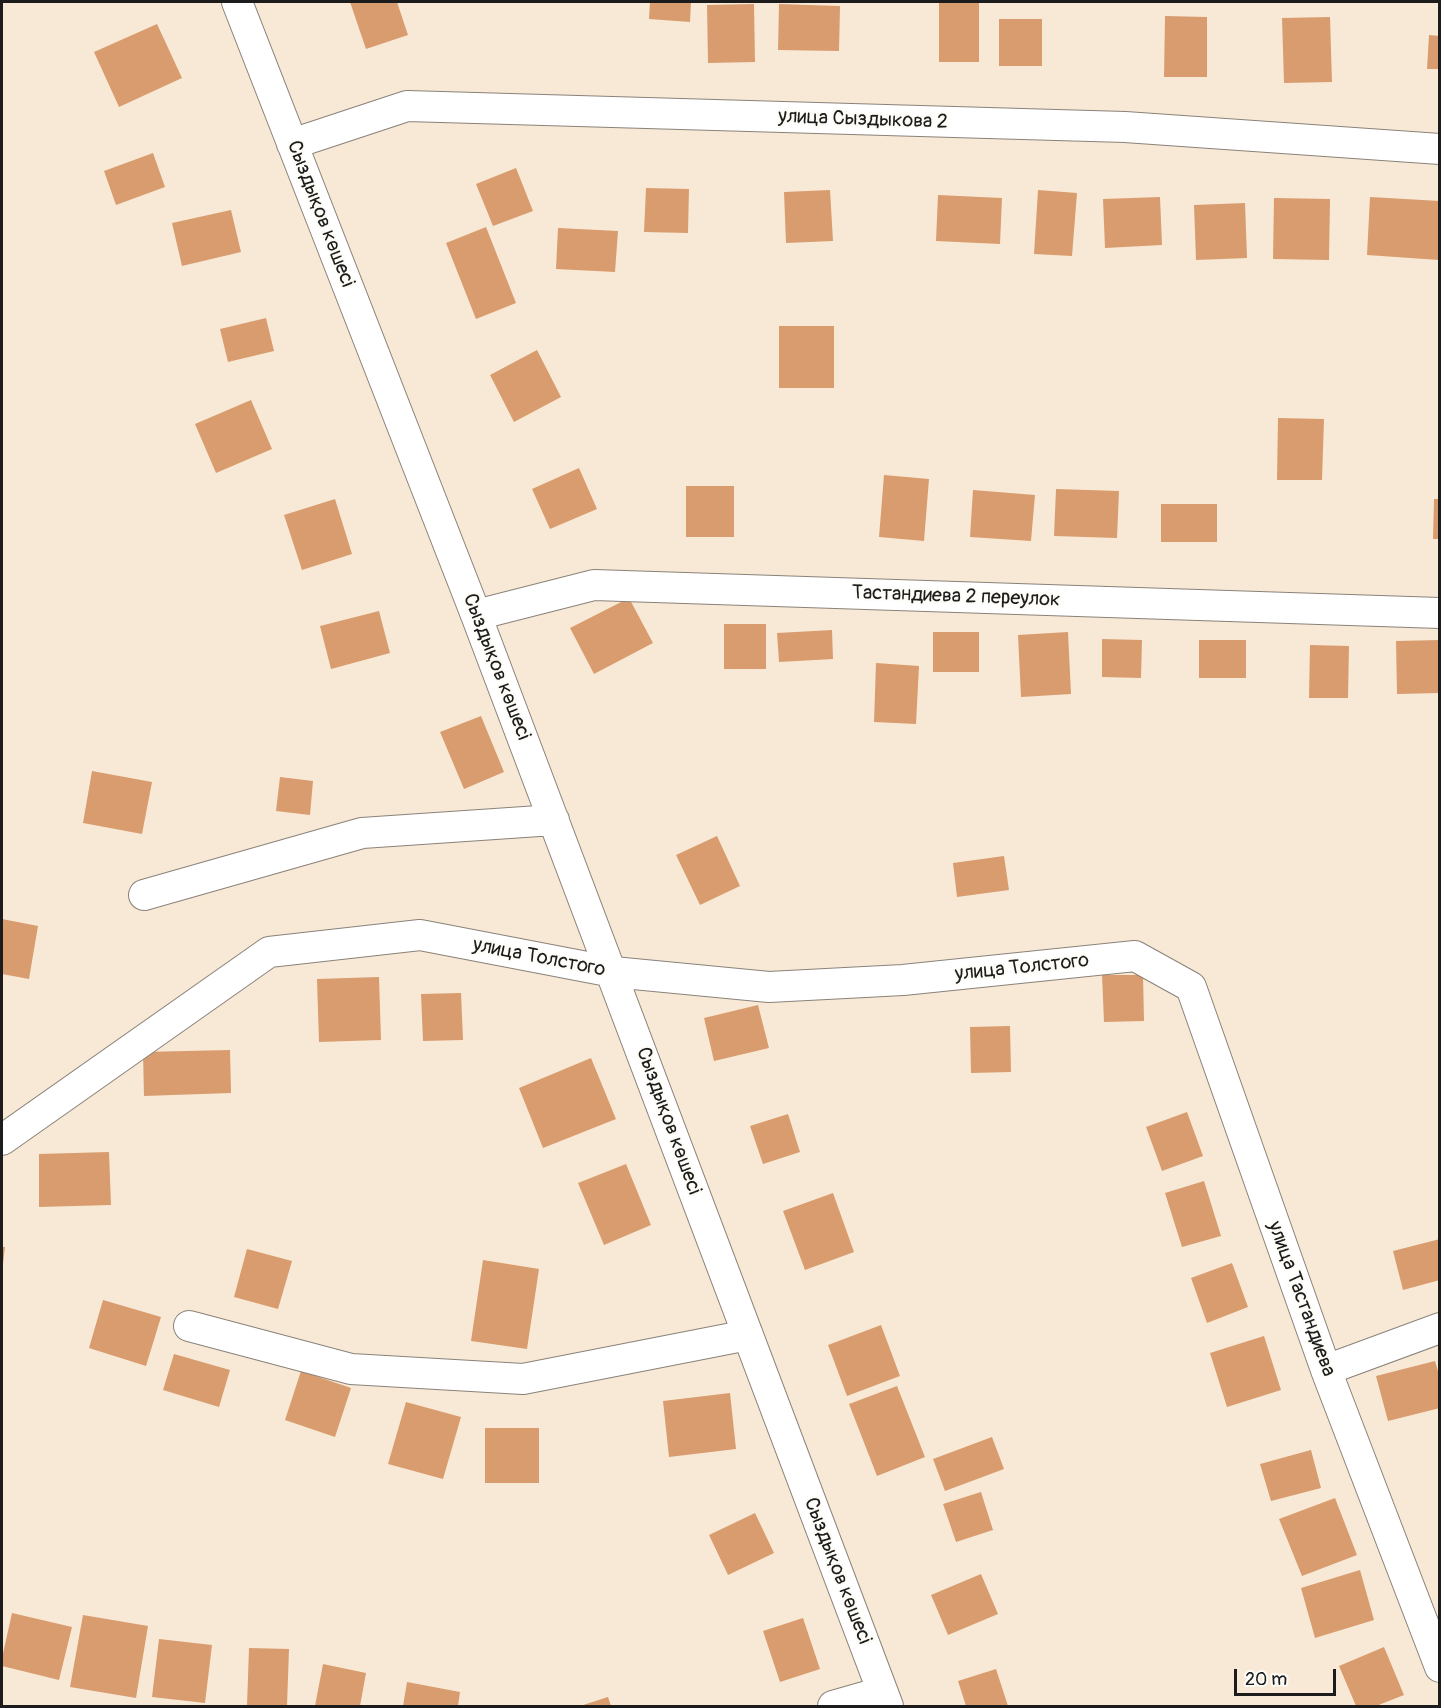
<!DOCTYPE html>
<html>
<head>
<meta charset="utf-8">
<style>
	body { margin:0 }
	#map { position:relative; width:1441px; height:1708px; overflow:hidden; background:#f8e9d6; font-family:Pangolin,sans-serif }
	canvas { display:block }
	.frame { position:absolute; inset:0; border:3px solid #1c1c1c; pointer-events:none }
	.scale { position:absolute; left:1234px; top:1669px; width:102px; height:27px; box-sizing:border-box; border:3px solid #1c1c1c; border-top:0; padding-left:8px; font-size:18px; line-height:21px; white-space:nowrap; color:#1c1c1c; -webkit-text-stroke:4px #fdfcf7; paint-order:stroke }
</style>
</head>
<body>
<div id="map">
<canvas width="1441" height="1708"></canvas>
<div class="frame"></div>
<div class="scale">20 m</div>
</div>
<script>
const ctx = document.querySelector('canvas').getContext('2d');
ctx.lineJoin = 'round';
function fill(path, color) { ctx.fillStyle = color; ctx.fill(path, 'evenodd'); }
function strokePath(path, color, width, dash) { ctx.strokeStyle = color; ctx.lineWidth = width; ctx.lineCap = dash ? 'butt' : 'round'; ctx.setLineDash(dash || []); ctx.stroke(path); }
function drawText(font, color, halo, rows, align = 'center') {
  ctx.font = font + ' Pangolin,sans-serif'; ctx.lineWidth = 4.5; ctx.setLineDash([]); ctx.textBaseline = 'middle'; ctx.strokeStyle = halo; ctx.fillStyle = color; for (const [text, x, y, turn = 0] of rows) {
    ctx.save(); ctx.translate(x, y); ctx.rotate((+turn || 0) * Math.PI / 180); ctx.textAlign = isNaN(turn) ? turn : align; if (halo) ctx.strokeText(text, 0, 0); ctx.fillText(text, 0, 0); ctx.restore();
  }
}
fill(new Path2D(`
	M350,2H397L408,35L366,49Z
	M650,2H691L690,22L649,19Z
	M939,2H979V62H939Z
	M754,4L755,62L708,63L707,5Z
	M779,4L840,6L839,51L778,50Z
	M1165,16L1207,17V77H1164Z
	M1330,17L1332,82L1284,83L1282,18Z
	M999,19H1042V66H999Z
	M157,24L182,78L119,107L94,52Z
	M1429,35L1440,36V69H1427Z
	M153,153L165,187L116,205L104,171Z
	M516,168L533,211L493,226L476,184Z
	M646,188L689,189L688,233L644,232Z
	M830,190L833,241L786,243L784,192Z
	M1038,190L1077,193L1072,256L1034,254Z
	M938,195L1002,198L1000,244L936,241Z
	M1160,197L1162,245L1105,248L1103,199Z
	M1370,197L1440,201L1439,260L1367,255Z
	M1274,198L1330,199L1329,260L1273,259Z
	M1245,203L1247,258L1196,260L1194,205Z
	M231,210L241,252L182,266L172,223Z
	M486,227L516,303L476,319L446,243Z
	M558,228L618,231L615,272L556,269Z
	M266,318L274,351L228,362L220,329Z
	M779,326H834V388H779Z
	M537,350L561,397L514,422L490,375Z
	M251,400L272,449L216,473L195,424Z
	M1278,418L1324,419L1322,480H1277Z
	M579,468L597,509L550,529L532,489Z
	M884,475L929,479L924,541L879,537Z
	M686,486H734V537H686Z
	M1056,489L1119,491L1117,538L1054,536Z
	M973,490L1035,495L1031,541L970,537Z
	M335,499L352,554L302,570L284,515Z
	M1434,499H1440V539H1433Z
	M1161,504H1217V542H1161Z
	M629,598L653,643L594,674L570,628Z
	M379,611L390,653L331,669L320,626Z
	M724,624H766V669H724Z
	M832,630L833,659L779,662L777,633Z
	M933,632H979V672H933Z
	M1068,632L1071,694L1021,697L1018,635Z
	M1102,639L1142,640L1141,678L1102,677Z
	M1199,640H1246V678H1199Z
	M1440,640V693L1397,694L1396,641Z
	M1310,645L1349,646L1348,698H1309Z
	M876,663L919,666L916,724L874,722Z
	M481,716L504,772L464,789L440,732Z
	M92,771L152,782L142,834L83,823Z
	M280,777L313,781L310,815L276,811Z
	M717,836L740,886L700,905L676,855Z
	M1004,856L1009,890L957,897L953,863Z
	M2,919L38,926L29,979L2,974Z
	M1102,975H1143L1144,1021L1104,1022Z
	M379,977L381,1040L319,1042L317,979Z
	M461,993L463,1040L423,1041L421,994Z
	M758,1005L769,1048L714,1061L704,1018Z
	M1010,1026L1011,1072L971,1073L970,1027Z
	M230,1050L231,1093L144,1096L143,1052Z
	M591,1058L616,1119L543,1148L519,1088Z
	M1187,1112L1203,1156L1162,1171L1146,1127Z
	M788,1114L800,1152L763,1164L750,1126Z
	M109,1152L111,1205L39,1207V1154Z
	M626,1164L651,1225L604,1245L578,1183Z
	M1204,1181L1221,1236L1182,1247L1165,1193Z
	M833,1193L854,1252L805,1270L783,1211Z
	M1440,1239V1280L1403,1290L1393,1251Z
	M2,1247H5L3,1264H2Z
	M247,1249L292,1261L278,1309L234,1297Z
	M483,1260L539,1269L527,1349L471,1341Z
	M1232,1263L1248,1307L1207,1323L1191,1278Z
	M103,1300L161,1317L146,1366L89,1348Z
	M881,1325L900,1376L847,1396L828,1345Z
	M1264,1336L1281,1390L1227,1407L1210,1353Z
	M174,1354L230,1370L219,1407L163,1390Z
	M1435,1361L1440,1378V1408L1388,1421L1376,1376Z
	M301,1371L351,1388L335,1437L285,1420Z
	M897,1386L925,1457L877,1476L849,1404Z
	M730,1393L736,1449L669,1457L663,1401Z
	M406,1402L461,1417L443,1479L388,1464Z
	M485,1428H539V1483H485Z
	M992,1437L1004,1469L945,1491L933,1459Z
	M1311,1450L1321,1488L1271,1501L1260,1464Z
	M981,1492L993,1530L956,1542L943,1504Z
	M1335,1498L1357,1555L1302,1576L1279,1519Z
	M755,1513L774,1553L728,1575L709,1535Z
	M1360,1570L1374,1620L1315,1638L1301,1588Z
	M981,1574L998,1614L948,1635L931,1595Z
	M12,1613L72,1627L59,1680L2,1666V1658Z
	M83,1615L148,1626L136,1698L70,1687Z
	M803,1618L820,1669L780,1682L763,1631Z
	M159,1639L212,1645L205,1703L152,1697Z
	M1384,1647L1404,1695L1376,1706H1356L1339,1666Z
	M249,1648L289,1649L287,1706H247Z
	M323,1664L366,1673L360,1706H315Z
	M996,1669L1008,1706H966L958,1681Z
	M407,1682L460,1692L458,1706H403Z
	M608,1697L611,1706H580Z`), '#d99c6e');
const minor = new Path2D(`
	M237,2L476,615L888,1706
	M292,144L407,106L1125,127L1440,149
	M476,615L594,585L1440,613
	M144,895L362,833L554,820
	M2,1140L269,952L420,935L613,972L769,987L903,980L1135,956L1191,987L1326,1370L1440,1667
	M189,1326L351,1369L523,1379L748,1335
	M1326,1370L1440,1328
	M833,1706L882,1692`);
strokePath(minor, '#8a8279', 32);
strokePath(minor, '#fff', 30);
drawText('20px', '#1c1c1c', '#fdfcf7', [
	["улица Сыздыкова 2",863,120,2],
	["Сыздықов көшесі",320,214,69],
	["Тастандиева 2 переулок",956,597,2],
	["Сыздықов көшесі",496,667,69],
	["улица Толстого",539,958,11],
	["улица Толстого",1022,968,-6],
	["Сыздықов көшесі",668,1121,70],
	["улица Тастандиева",1301,1299,70],
	["Сыздықов көшесі",837,1571,69]
]);
</script>
</body>
</html>
